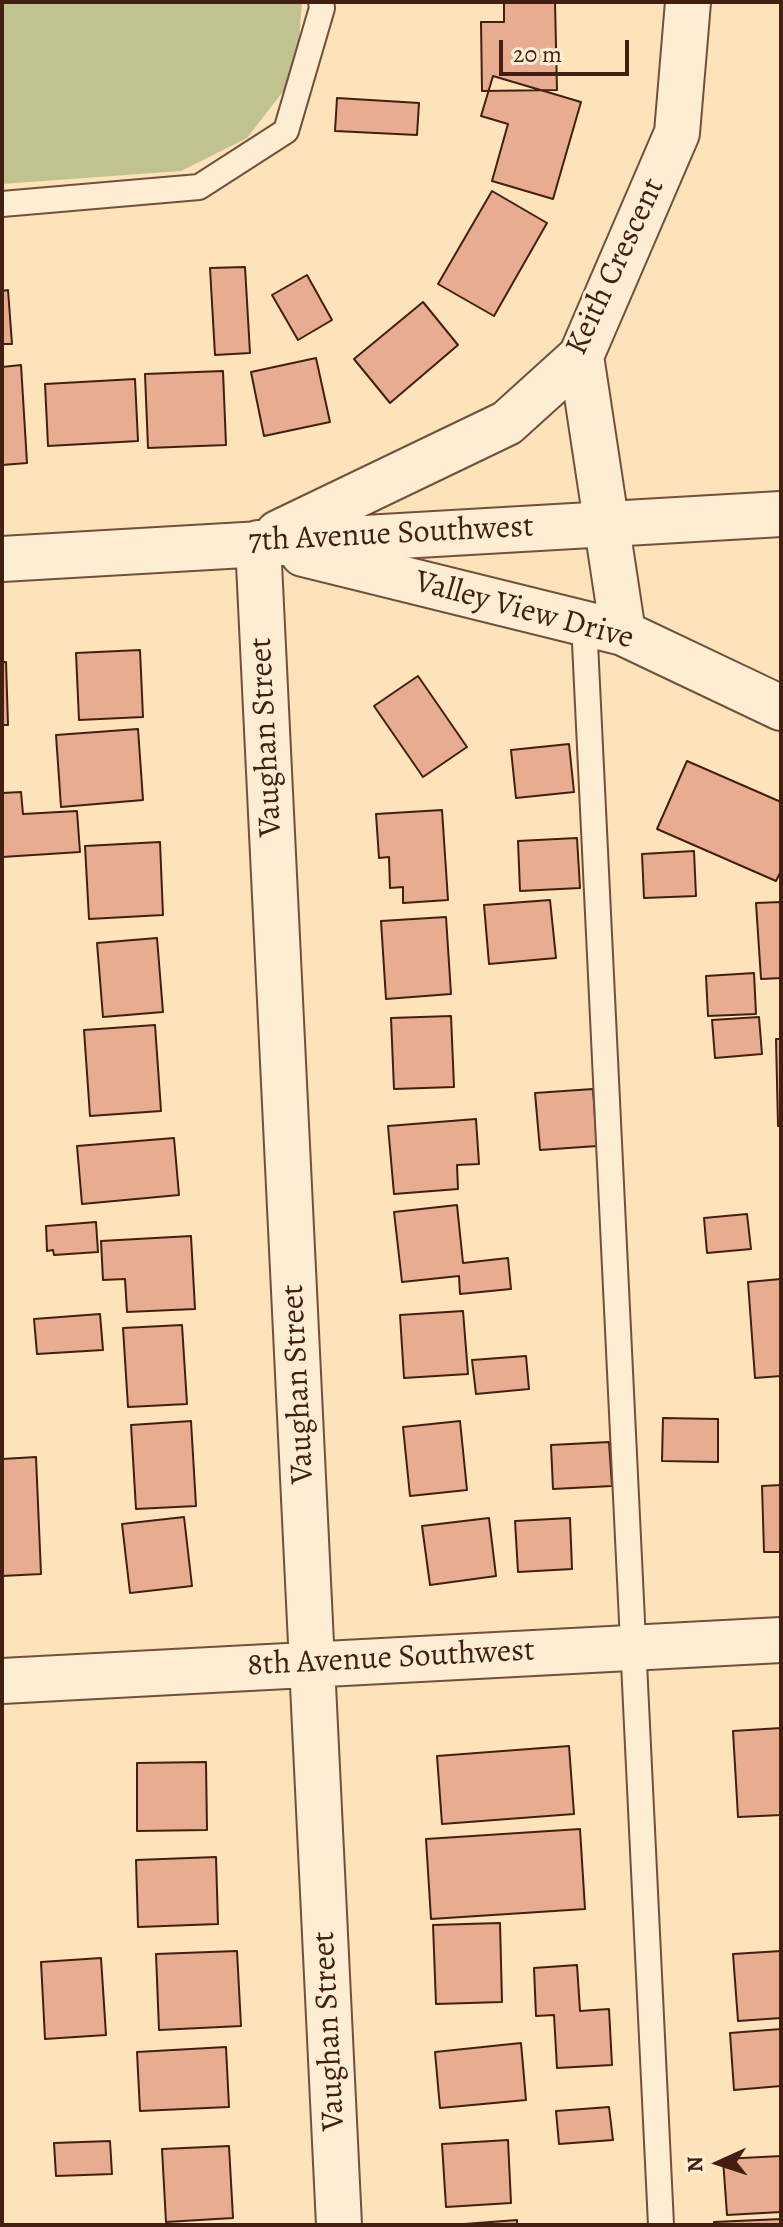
<!DOCTYPE html>
<html>
<head>
<meta charset="utf-8">
<style>
	body { margin:0 }
	#map { position:relative; width:783px; height:2227px; overflow:hidden; background:#fce3b9; font-family:Alegreya,serif }
	canvas { display:block }
	.frame { position:absolute; inset:0; border:4px solid #431f12; pointer-events:none }
	.north { position:absolute; left:679px; top:2123px; width:80px; height:80px; -webkit-text-stroke:6px #fdedd2; paint-order:stroke; rotate:267deg; font-size:22px; font-weight:700; line-height:32px; text-align:center; color:#431f12 }
	.north::after { content:''; display:block; margin:auto; width:28px; height:36px; background:#431f12; clip-path:polygon(50% 0,100% 100%,50% 72%,0 100%) }
	.scale { position:absolute; left:499px; top:40px; width:130px; height:36px; box-sizing:border-box; border:4px solid #431f12; border-top:0; padding-left:10px; font-size:24px; line-height:28px; white-space:nowrap; color:#431f12; -webkit-text-stroke:6px #fdedd2; paint-order:stroke }
</style>
</head>
<body>
<div id="map">
<canvas width="783" height="2227"></canvas>
<div class="frame"></div>
<div class="north">N</div>
<div class="scale">20 m</div>
</div>
<script>
const ctx = document.querySelector('canvas').getContext('2d');
ctx.lineJoin = 'round';
function fill(path, color) { ctx.fillStyle = color; ctx.fill(path, 'evenodd'); }
function strokePath(path, color, width, dash) { ctx.strokeStyle = color; ctx.lineWidth = width; ctx.lineCap = dash ? 'butt' : 'round'; ctx.setLineDash(dash || []); ctx.stroke(path); }
function drawText(font, color, halo, rows, align = 'center') {
  ctx.font = font + ' Alegreya,serif'; ctx.lineWidth = 6; ctx.setLineDash([]); ctx.textBaseline = 'middle'; ctx.strokeStyle = halo; ctx.fillStyle = color; for (const [text, x, y, turn = 0] of rows) {
    ctx.save(); ctx.translate(x, y); ctx.rotate((+turn || 0) * Math.PI / 180); ctx.textAlign = isNaN(turn) ? turn : align; if (halo) ctx.strokeText(text, 0, 0); ctx.fillText(text, 0, 0); ctx.restore();
  }
}
fill(new Path2D(`
	M2,2H302L299,40L285,89L247,138L181,171L2,184Z`), '#c1c38e');
const building = new Path2D(`
	M504,2H555L557,90L482,91L481,22H504Z
	M493,76L581,102L553,199L492,181L508,124L481,116Z
	M337,98L419,103L417,135L335,131Z
	M492,191L547,223L494,316L438,284Z
	M245,267L250,353L215,355L210,268Z
	M307,275L332,320L298,340L272,295Z
	M8,290L12,344H2V291Z
	M423,302L458,345L390,403L354,359Z
	M316,358L330,422L264,436L251,372Z
	M21,365L27,463L2,465V367Z
	M223,371L226,445L148,448L145,374Z
	M135,379L138,441L48,446L45,384Z
	M140,650L143,717L79,720L76,653Z
	M2,662H6L8,725H2Z
	M418,676L467,747L423,777L374,706Z
	M138,729L143,800L61,807L56,735Z
	M569,744L574,792L516,798L511,750Z
	M687,761L781,802V871L776,881L657,829Z
	M21,792L23,814L77,811L80,852L2,857V793Z
	M442,810L448,900L403,903V887L390,888L389,857L379,858L376,814Z
	M577,838L580,888L520,891L518,841Z
	M160,842L163,915L89,919L85,846Z
	M694,851L696,896L644,898L642,854Z
	M550,900L556,958L489,964L484,905Z
	M781,902V978L761,979L756,903Z
	M446,917L451,994L386,999L381,921Z
	M157,938L163,1012L103,1017L97,943Z
	M754,973L756,1014L708,1016L706,976Z
	M451,1016L454,1087L394,1089L391,1018Z
	M759,1017L762,1054L715,1058L712,1020Z
	M155,1025L161,1111L90,1116L84,1030Z
	M776,1039H781V1126H778Z
	M593,1089L597,1146L540,1150L535,1093Z
	M476,1119L479,1164L457,1165L458,1189L394,1194L388,1126Z
	M174,1138L179,1195L82,1204L77,1146Z
	M457,1205L463,1263L508,1258L511,1289L460,1294L459,1276L402,1282L394,1212Z
	M747,1214L751,1249L707,1253L704,1218Z
	M96,1222L98,1252L54,1255L53,1250L47,1251L46,1226Z
	M191,1236L195,1309L127,1312L125,1279L103,1280L101,1241Z
	M781,1279V1376L755,1378L748,1282Z
	M463,1311L468,1374L404,1378L400,1315Z
	M100,1314L103,1350L37,1354L34,1319Z
	M182,1325L187,1404L128,1407L123,1328Z
	M526,1356L529,1389L476,1394L472,1360Z
	M663,1418L718,1419V1462L662,1461Z
	M191,1421L196,1506L136,1509L131,1425Z
	M460,1421L467,1490L410,1496L403,1427Z
	M609,1442L612,1486L553,1489L551,1445Z
	M36,1457L41,1574L2,1576V1459Z
	M781,1485V1552H764L762,1486Z
	M184,1517L192,1586L130,1593L122,1524Z
	M489,1518L496,1576L430,1585L422,1526Z
	M570,1518L572,1569L518,1572L515,1521Z
	M781,1728V1815L738,1817L733,1731Z
	M569,1746L574,1814L442,1824L437,1756Z
	M206,1762L207,1830L137,1831V1763Z
	M580,1829L585,1909L431,1919L426,1839Z
	M216,1857L218,1924L138,1927L136,1860Z
	M500,1923L502,2002L436,2004L433,1925Z
	M237,1951L241,2026L159,2030L156,1954Z
	M781,1951V2018L738,2021L733,1954Z
	M101,1958L106,2035L45,2039L41,1962Z
	M577,1965L580,2011L609,2009L612,2065L557,2068L554,2015L536,2016L534,1968Z
	M781,2029V2086L734,2090L730,2033Z
	M521,2043L526,2100L440,2108L435,2052Z
	M226,2047L229,2107L140,2111L137,2052Z
	M609,2107L613,2140L559,2144L556,2111Z
	M508,2140L511,2203L446,2207L442,2144Z
	M110,2141L112,2174L56,2176L54,2143Z
	M229,2146L233,2218L166,2222L162,2149Z
	M781,2156V2212L727,2215L723,2159Z
	M781,2219V2225H714V2222Z
	M517,2220V2225H451Z`);
fill(building, '#e8ac91');
strokePath(building, '#431f12', 2);
const lane = new Path2D(`
	M2,204L199,187L286,131L322,8L321,2
	M584,622L661,2225`);
const street = new Path2D(`
	M581,356L623,633
	M278,533L507,423L581,356L677,133L688,2
	M258,543L339,2225
	M303,554L623,633L781,708
	M2,559L781,514
	M2,1681L781,1640`);
strokePath(lane, '#71503c', 28);
strokePath(street, '#71503c', 48);
strokePath(lane, '#fdedd2', 24);
strokePath(street, '#fdedd2', 44);
drawText('32px', '#431f12', '#fdedd2', [
	["Keith Crescent",616,267,-65],
	["7th Avenue Southwest",391,535,-3],
	["Valley View Drive",524,611,15],
	["Vaughan Street",267,737,-93],
	["Vaughan Street",299,1384,-93],
	["8th Avenue Southwest",391,1659,-3],
	["Vaughan Street",330,2031,-93]
]);
</script>
</body>
</html>
